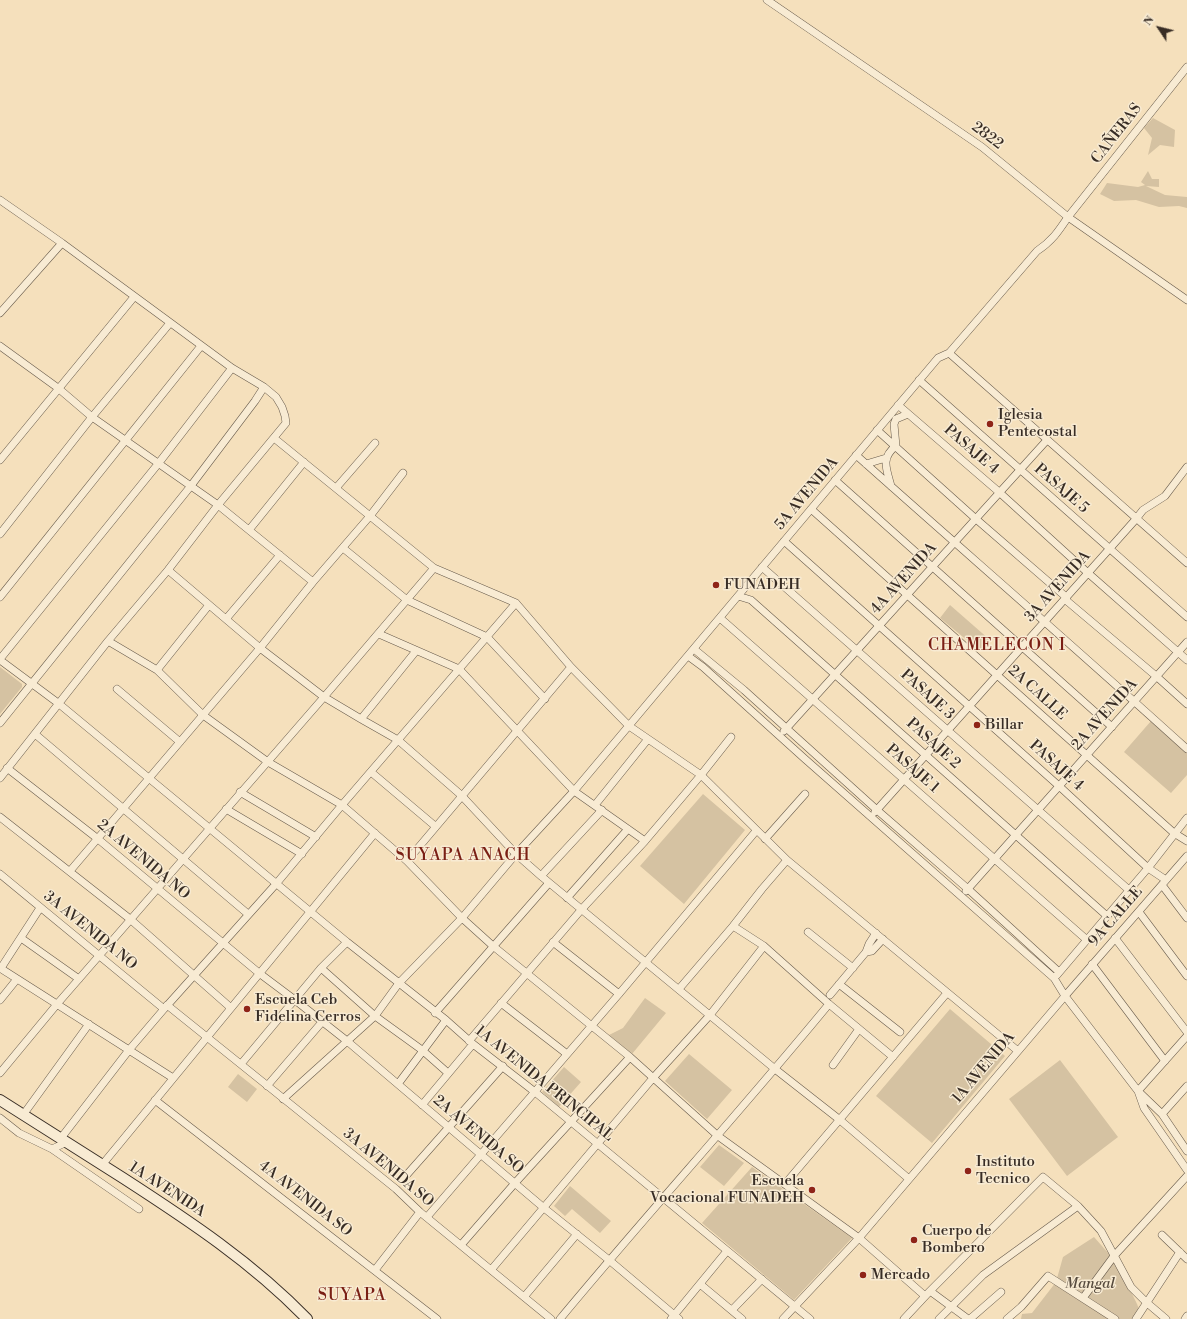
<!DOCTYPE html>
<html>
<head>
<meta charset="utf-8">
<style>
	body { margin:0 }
	#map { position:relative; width:1187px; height:1319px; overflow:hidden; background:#f5e0bc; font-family:"Libre Bodoni",serif }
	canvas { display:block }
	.north { position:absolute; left:1139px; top:8px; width:40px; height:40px; -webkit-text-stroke:3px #f8ebd3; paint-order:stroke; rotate:305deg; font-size:11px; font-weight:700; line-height:16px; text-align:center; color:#382d25 }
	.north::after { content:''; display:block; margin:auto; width:14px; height:18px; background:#382d25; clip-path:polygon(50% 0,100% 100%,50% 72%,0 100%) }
</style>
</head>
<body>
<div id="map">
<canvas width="1187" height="1319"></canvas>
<div class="north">N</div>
</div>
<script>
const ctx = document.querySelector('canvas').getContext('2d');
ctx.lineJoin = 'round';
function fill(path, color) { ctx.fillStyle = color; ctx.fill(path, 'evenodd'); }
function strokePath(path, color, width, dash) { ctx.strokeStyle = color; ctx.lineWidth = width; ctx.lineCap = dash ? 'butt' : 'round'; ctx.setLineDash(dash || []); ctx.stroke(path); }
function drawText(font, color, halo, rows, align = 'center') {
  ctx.font = font + ' "Libre Bodoni",serif'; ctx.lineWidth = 3; ctx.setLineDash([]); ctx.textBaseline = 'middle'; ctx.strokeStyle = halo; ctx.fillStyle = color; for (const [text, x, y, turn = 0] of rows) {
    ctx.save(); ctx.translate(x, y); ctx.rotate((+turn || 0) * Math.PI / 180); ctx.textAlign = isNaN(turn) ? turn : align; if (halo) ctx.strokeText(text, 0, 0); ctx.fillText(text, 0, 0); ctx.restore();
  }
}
fill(new Path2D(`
	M1153,118L1175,130L1174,147L1160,145L1148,155L1152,138L1144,128Z
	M1148,171L1152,179H1159V187L1146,186L1165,195L1187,197V208L1179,206L1159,207L1136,200L1114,201L1100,194L1107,183L1138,187L1145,185L1141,182Z
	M950,605L990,640L980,651L940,618Z
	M0,667L22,684V687L0,714Z
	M1151,721L1187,754V775L1171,793L1124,752Z
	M703,794L745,830L684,904L640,866Z
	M645,998L666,1013L632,1054L609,1035L623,1028Z
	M950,1009L1005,1056L932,1143L876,1096Z
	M689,1054L732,1090L707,1119L665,1081Z
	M1060,1060L1118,1137L1067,1176L1009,1099Z
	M564,1067L581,1082L559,1107L542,1092Z
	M238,1074L257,1089L247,1102L228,1087Z
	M719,1145L744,1163L724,1186L700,1167Z
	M752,1167L852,1238L794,1300L702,1223Z
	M570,1186L611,1221L600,1233L572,1209L565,1216L554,1206Z
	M1094,1237L1117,1263L1137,1304L1141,1314L1136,1319H1021L1022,1314L1032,1313L1056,1282L1063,1257Z`), '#d5c2a2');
const street = new Path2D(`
	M767,0L982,147L1068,217L1187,300
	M0,200L62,243L232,368L264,387L276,397L282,407L285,416L286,423L218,505L168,570L108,641L0,778
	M0,313L62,243
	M0,346L58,388L92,417L218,505L313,582
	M949,353L1187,563
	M919,380L1187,617
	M898,405L999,492L1088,573L1187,660
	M877,430L976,519L1066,597L1067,601L1156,676L1187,704
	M274,438L434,568L516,603L571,667L629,726L701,775L787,860L1018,1051
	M856,455C966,553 1078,650 1187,749
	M0,460L134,297
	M866,464L886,458
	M835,480L1112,727
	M891,486C887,470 880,458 896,446L894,424L896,419L908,414
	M336,488L375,443
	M811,509L1174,833L1187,841
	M249,530L304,462
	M0,534L92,417L170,323
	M784,541L1059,786L1148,868L1166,880
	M343,548L407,600L487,637L545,699
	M762,567L1129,890
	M168,570L260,648L324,697L361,719L398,740L461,795L516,854L541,876L775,1069L840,1120L909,1179
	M738,596L751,600L1107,916
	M0,597L201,346
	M720,618L1087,940
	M226,619L280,555
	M379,634L459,669L574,791L645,841
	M108,641L157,670L203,715L268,762L342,805L407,861L462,918L493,946L630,1057L718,1136L859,1238L925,1296
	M694,649L744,690L877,810L968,889L1059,972
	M688,656L703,667L805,759L1054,978L1065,996L1187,856
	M0,659L158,464L232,368
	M0,660L58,703L347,942L446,1020L473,1044L535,1092L810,1319
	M157,670L209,605
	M117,689L180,742
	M361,719L416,651
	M0,723L190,487L255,401L264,387
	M784,731L1047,440
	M35,734L248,914
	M7,768L98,839L259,973L295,1000L347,1041L544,1208L609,1260L679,1319
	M371,772L435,826
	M240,792L316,837
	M595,805L648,739
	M226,809L302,854
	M875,812L1136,519L1143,510L1165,496L1187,467
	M0,817L130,919L231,1008
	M765,839L805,794
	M407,861L571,667
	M70,871L260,648L313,582L370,516L403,473
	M0,874L164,1009
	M541,876L602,810
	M1162,885L1187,918
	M966,891L1187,642
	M567,898L628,829
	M1139,912L1187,976
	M733,926L764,946L829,1004L893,1057
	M808,932L853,968
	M21,938L79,979
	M1115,938L1187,1032
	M553,942L619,994
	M866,952L872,951L883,939
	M1092,964L1165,1061
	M0,968L173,1078
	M1,968L40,908
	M321,968L375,1016L422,1050L448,1073
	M1057,975L1148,868L1187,818
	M839,984L900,1032
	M679,989L733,926L762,889L787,860
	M830,995L866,952L869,944L876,933
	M0,1000L17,979
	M501,1003L567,1054
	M167,1005L396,1189L420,1212L551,1319
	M435,1013L549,883
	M1187,1036L1138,1091L1162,1114L1187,1151
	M469,1041L581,910L645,841L701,775L731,737
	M241,1064L321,968L347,942
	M833,1065L859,1029
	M0,1073L58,1003L324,697L434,568
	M398,1084L446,1020
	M267,1086L322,1022
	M283,1099L375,1016L399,983L462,918L516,854L574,791L938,358L949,353L1037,251C1052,241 1058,232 1068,217L1187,67
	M155,1100L437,1319
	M422,1105L473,1044
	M1162,1114L1187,1086
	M23,1115L89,1024
	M0,1118L19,1133L52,1149L67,1142
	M61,1138L129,1050L164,1009L276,884L342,805L516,603
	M52,1149L139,1209
	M102,1165L375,833
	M403,1179L503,1066
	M785,1184L947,993
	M427,1217L619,994L756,831
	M1162,1235L1187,1259
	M461,1245L515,1183L630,1057
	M375,1270L420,1212
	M491,1270L653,1078L710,1015L764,946
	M700,1284L742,1319
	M930,1291L968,1319
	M524,1297L577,1234
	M1083,1298L1114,1256L1187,1176
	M732,1310L762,1279
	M560,1319C648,1213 741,1111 829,1004
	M671,1319L727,1251
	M783,1319L859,1238L1065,996L1138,1091L1144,1108L1187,1170
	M904,1319L930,1291L1043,1177L1078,1206L1101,1231L1131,1287L1146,1302L1166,1319
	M939,1319L983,1275L1078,1206
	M970,1319L1001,1292
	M1007,1319L1021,1307L1048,1276L1115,1319
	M1136,1319L1180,1252
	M1185,1319L1187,1316`);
const secondary = new Path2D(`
	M0,1100C41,1126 82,1152 123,1178C188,1220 253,1263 307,1319`);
strokePath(street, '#675a4b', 8);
strokePath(secondary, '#382d25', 12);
strokePath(street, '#f8ebd3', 7);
strokePath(secondary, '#f8ebd3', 10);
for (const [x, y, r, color] of [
	[990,424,4,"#8f2418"],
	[716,585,4,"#8f2418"],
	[977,725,4,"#8f2418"],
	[247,1009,4,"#8f2418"],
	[968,1171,4,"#8f2418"],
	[812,1190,4,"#8f2418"],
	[914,1240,4,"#8f2418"],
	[863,1275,4,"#8f2418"]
]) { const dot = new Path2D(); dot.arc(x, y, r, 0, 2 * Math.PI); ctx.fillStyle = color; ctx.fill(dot); strokePath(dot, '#f8ebd3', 1.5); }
drawText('15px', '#382d25', '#f8ebd3', [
	["CAÑERAS",1117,134,-52],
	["2822",987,136,37],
	["PASAJE 4",971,450,41],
	["PASAJE 5",1061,489,41],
	["5A AVENIDA",807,494,-50],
	["4A AVENIDA",904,579,-48],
	["3A AVENIDA",1058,587,-48],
	["2A CALLE",1037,693,42],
	["PASAJE 3",927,695,42],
	["2A AVENIDA",1105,715,-48],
	["PASAJE 2",933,744,42],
	["PASAJE 4",1056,766,42],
	["PASAJE 1",912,769,41],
	["2A AVENIDA NO",143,860,40],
	["9A CALLE",1116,917,-49],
	["3A AVENIDA NO",90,931,39],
	["1A AVENIDA",984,1068,-50],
	["1A AVENIDA PRINCIPAL",544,1084,39],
	["2A AVENIDA SO",478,1135,40],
	["3A AVENIDA SO",388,1168,40],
	["1A AVENIDA",167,1190,33],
	["4A AVENIDA SO",305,1199,38]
]);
drawText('15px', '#382d25', '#f8ebd3', [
	["Iglesia",998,415],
	["Pentecostal",998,432],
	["FUNADEH",724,585],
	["Billar",985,725],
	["Escuela Ceb",255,1000],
	["Fidelina Cerros",255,1017],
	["Instituto",976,1162],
	["Tecnico",976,1179],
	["Escuela",804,1181,"right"],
	["Vocacional FUNADEH",804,1198,"right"],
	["Cuerpo de",922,1231],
	["Bombero",922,1248],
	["Mercado",871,1275]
], 'left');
drawText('italic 15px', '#574b3e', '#f8ebd3', [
	["Mangal",1090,1284]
]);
ctx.letterSpacing = '1px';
drawText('16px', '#7a1f14', '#f8ebd3', [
	["CHAMELECON I",997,646],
	["SUYAPA ANACH",463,856],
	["SUYAPA",352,1296]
]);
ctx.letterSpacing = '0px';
</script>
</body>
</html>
